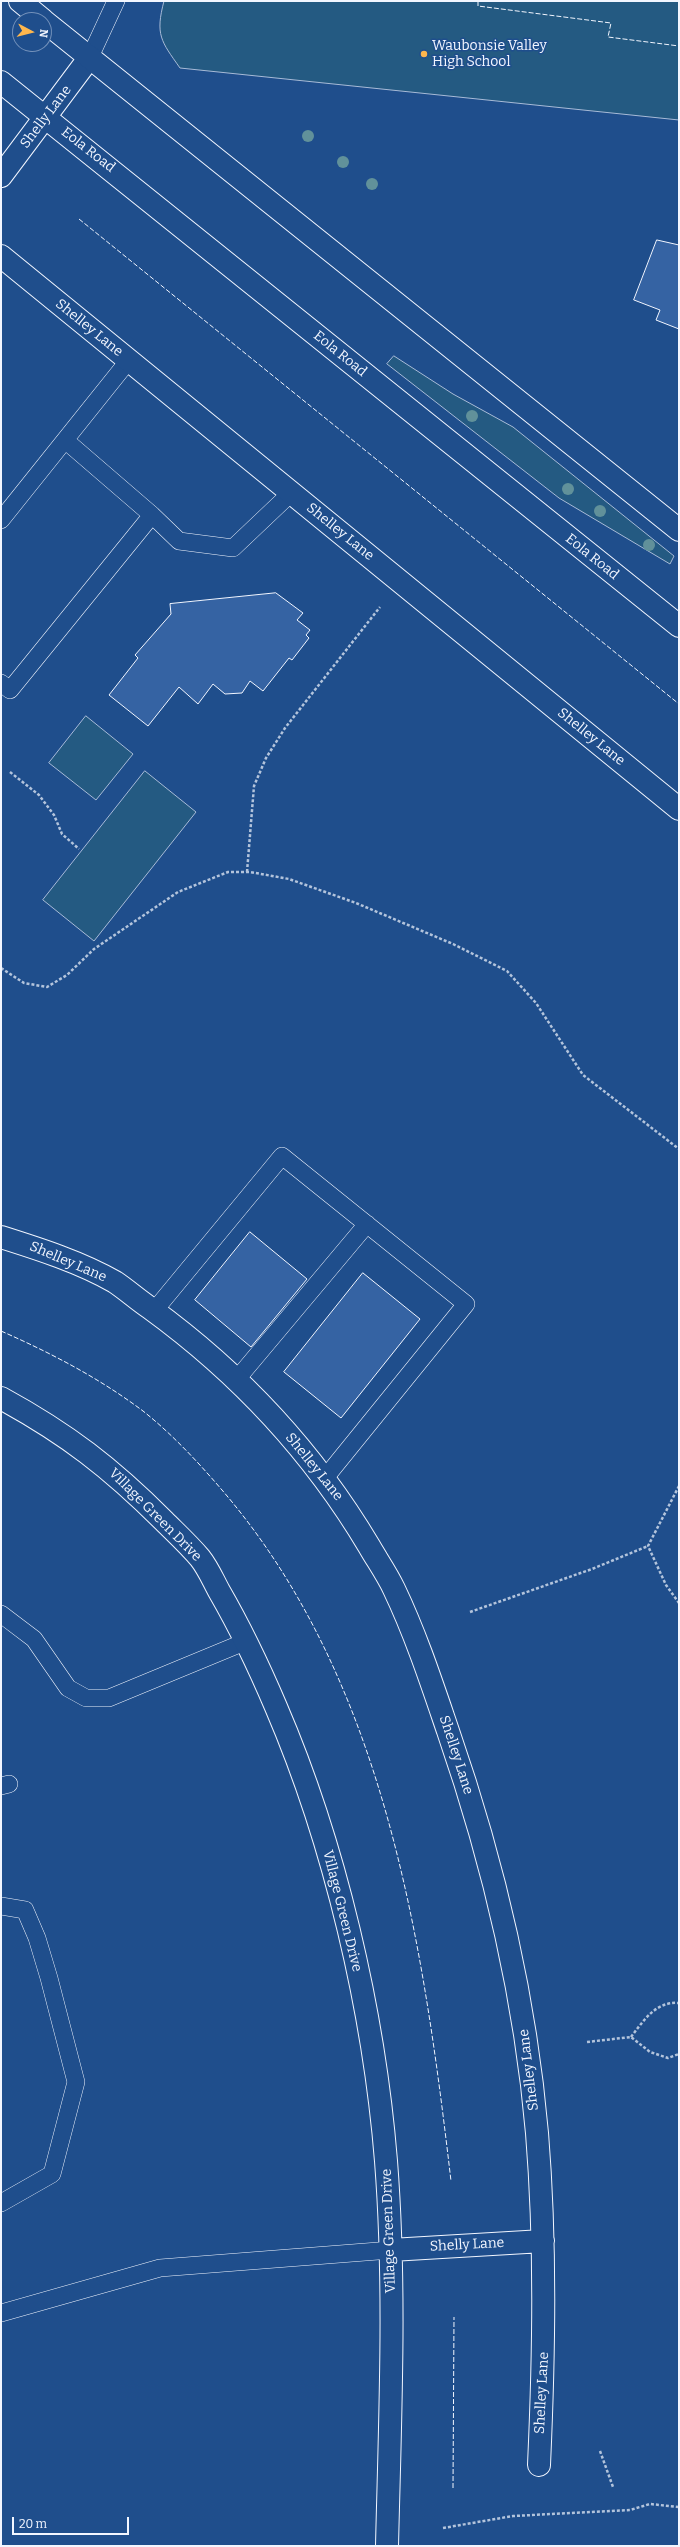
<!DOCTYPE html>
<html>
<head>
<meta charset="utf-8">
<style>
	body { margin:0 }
	#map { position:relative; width:680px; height:2547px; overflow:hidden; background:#1f4e8c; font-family:Bitter,serif }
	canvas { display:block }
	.frame { position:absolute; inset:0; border:2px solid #f2f6ff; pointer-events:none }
	.north { position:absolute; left:12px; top:12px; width:40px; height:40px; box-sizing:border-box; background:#1f4e8c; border:1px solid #7391ba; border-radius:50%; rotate:97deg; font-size:11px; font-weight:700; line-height:16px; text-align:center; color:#f2f6ff }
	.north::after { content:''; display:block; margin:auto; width:14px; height:18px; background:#ffb74d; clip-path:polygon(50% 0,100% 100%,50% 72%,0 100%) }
	.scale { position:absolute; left:12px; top:2517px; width:117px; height:18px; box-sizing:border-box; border:2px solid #f2f6ff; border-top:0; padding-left:5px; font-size:12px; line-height:14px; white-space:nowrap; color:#f2f6ff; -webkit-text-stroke:3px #1f4e8c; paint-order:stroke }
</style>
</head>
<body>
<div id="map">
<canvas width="680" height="2547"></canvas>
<div class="frame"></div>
<div class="north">N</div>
<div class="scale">20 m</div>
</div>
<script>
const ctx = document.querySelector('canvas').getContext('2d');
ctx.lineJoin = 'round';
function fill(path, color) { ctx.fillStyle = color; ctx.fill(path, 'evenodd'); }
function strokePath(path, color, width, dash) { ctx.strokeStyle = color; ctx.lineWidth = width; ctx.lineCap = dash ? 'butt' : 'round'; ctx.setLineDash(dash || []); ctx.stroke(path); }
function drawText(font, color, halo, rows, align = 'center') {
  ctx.font = font + ' Bitter,serif'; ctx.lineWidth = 3; ctx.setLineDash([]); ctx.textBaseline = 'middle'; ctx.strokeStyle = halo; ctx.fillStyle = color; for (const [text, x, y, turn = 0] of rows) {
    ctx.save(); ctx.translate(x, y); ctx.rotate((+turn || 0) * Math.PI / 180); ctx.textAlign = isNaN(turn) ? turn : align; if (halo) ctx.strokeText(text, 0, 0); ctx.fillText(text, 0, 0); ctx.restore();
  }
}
const green = new Path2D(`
	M164,1H679V120L180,68C161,41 155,35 164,1Z
	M394,356L453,394L513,427L674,556L670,564L559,498L387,364Z
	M86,716L133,754L96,800L49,763Z
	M145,771L196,812L94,941L43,900Z`);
fill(green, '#245a82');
strokePath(green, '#a8bbd7', 1);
const building = new Path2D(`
	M657,240L679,245V329L656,320L660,310L634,300Z
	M276,593L303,613L297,620L310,630L306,635L309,638L292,660L289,658L263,691L250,681L242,693L225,694L213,684L198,704L179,687L148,726L109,695L138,658L135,655L171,614L170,604Z
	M250,1232L307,1279L251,1347L195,1300Z
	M363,1273L420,1319L341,1418L284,1372Z`);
fill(building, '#3563a3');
strokePath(building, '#f2f6ff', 1);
const lane = new Path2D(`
	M90,57L116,1
	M65,440L152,515
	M1,520L129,360
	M1,683L10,690L152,515L179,541L233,548L291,493
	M154,1311L282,1156L466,1304L325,1478
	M237,1379L367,1224
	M1,1614L34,1639L68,1688L86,1698H109L247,1641
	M1,1786L9,1784
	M1,1906L25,1910L37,1938L49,1978L76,2082L52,2174L1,2203
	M1,2313L160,2268L391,2250`);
const street = new Path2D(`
	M1,176L90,57
	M1,256L679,809
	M1,1237C39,1249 80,1262 115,1282C127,1290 138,1300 150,1308C238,1372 313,1452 369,1546C377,1560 387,1574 394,1589C416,1635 432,1684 448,1731C493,1861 525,1995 537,2133C546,2244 544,2354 539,2465
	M1,1398C67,1434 111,1468 164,1521C176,1533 189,1545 200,1558C208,1568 213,1580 219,1591C241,1629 259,1667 276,1707C335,1844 374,2012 386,2161C396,2289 390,2418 387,2546
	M391,2250L543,2241`);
const secondary = new Path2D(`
	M20,1L43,20
	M44,21L679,530
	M1,82L679,626`);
strokePath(lane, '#f2f6ff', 18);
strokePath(street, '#f2f6ff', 24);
strokePath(secondary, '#f2f6ff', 24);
strokePath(new Path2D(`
	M10,772L39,795L54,815L62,834L79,849
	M247,872L254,786L266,758L285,728L380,607
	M1,968L24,983L47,987L67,975L94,949L178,892L228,872H250L289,879L356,903L453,944L507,971L536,1003L583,1075L679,1149
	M679,1486L648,1546L666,1585L679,1603
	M470,1612L592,1569L648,1546
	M631,2037C644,2020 656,2001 679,2003
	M587,2042L631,2037L650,2052L668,2058L679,2054
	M600,2451L613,2487
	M443,2528L513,2516L630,2510L650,2504L679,2507`), '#b3c4dc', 2.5, [3, 2]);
strokePath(lane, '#1f4e8c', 17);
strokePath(street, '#1f4e8c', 22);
strokePath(secondary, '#1f4e8c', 22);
strokePath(new Path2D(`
	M478,1V6L611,23L608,37L679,46
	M79,219L679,704
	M1,1331C51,1353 99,1378 143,1411C172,1434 198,1462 222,1490C385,1680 423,1941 451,2181
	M453,2488L454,2317`), '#f2f6ff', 1, [5, 2]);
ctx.fillStyle = '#61919a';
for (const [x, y] of [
	[308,136],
	[343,162],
	[372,184],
	[472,416],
	[568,489],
	[600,511],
	[649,545]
]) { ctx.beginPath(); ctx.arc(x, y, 6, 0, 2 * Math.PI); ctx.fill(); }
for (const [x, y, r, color] of [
	[424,54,4,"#ffb74d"]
]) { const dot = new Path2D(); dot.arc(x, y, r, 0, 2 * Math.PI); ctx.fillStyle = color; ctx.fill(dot); strokePath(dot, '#1f4e8c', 1.5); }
drawText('14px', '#f2f6ff', '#1f4e8c', [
	["Waubonsie Valley",432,46],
	["High School",432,62]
], 'left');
drawText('14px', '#f2f6ff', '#1f4e8c', [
	["Shelly Lane",46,117,-53],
	["Eola Road",88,150,38],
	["Shelley Lane",89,328,39],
	["Eola Road",340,354,39],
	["Shelley Lane",340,532,39],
	["Eola Road",592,557,39],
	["Shelley Lane",591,737,39],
	["Shelley Lane",68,1262,23],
	["Shelley Lane",314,1467,51],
	["Village Green Drive",155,1515,45],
	["Shelley Lane",456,1755,72],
	["Village Green Drive",342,1911,76],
	["Shelley Lane",529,2070,-97],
	["Village Green Drive",389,2231,-92],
	["Shelly Lane",467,2245,-3],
	["Shelley Lane",542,2393,-87]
]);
</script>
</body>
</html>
